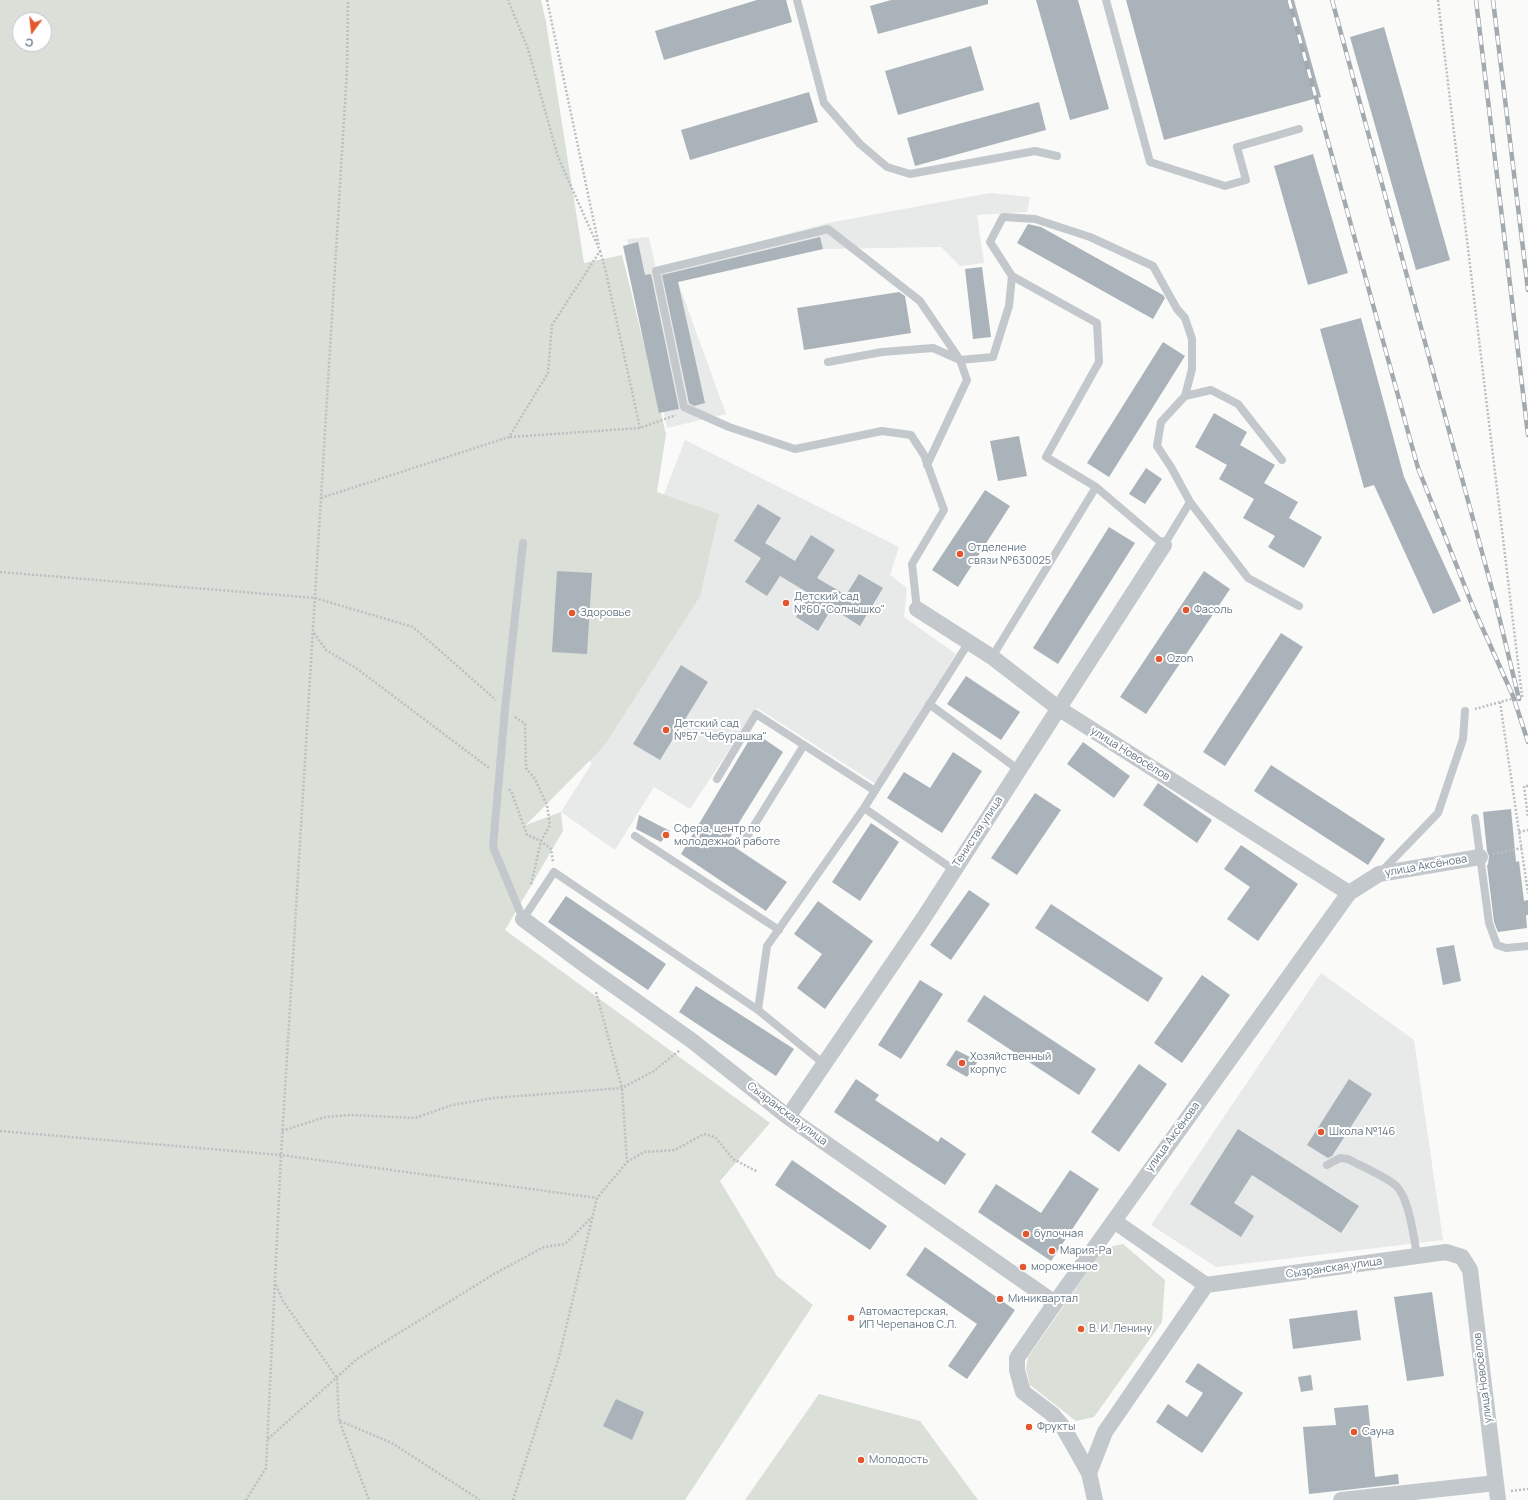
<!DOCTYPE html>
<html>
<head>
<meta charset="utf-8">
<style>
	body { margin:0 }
	#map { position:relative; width:1528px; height:1500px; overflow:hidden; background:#fafaf8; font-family:Manrope,sans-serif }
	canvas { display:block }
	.north { position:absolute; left:12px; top:12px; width:40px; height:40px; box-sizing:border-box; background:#fff; border:1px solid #c1c8cd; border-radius:50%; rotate:195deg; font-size:11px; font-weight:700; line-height:16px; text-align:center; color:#657683 }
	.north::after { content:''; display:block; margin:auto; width:14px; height:18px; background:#e4572e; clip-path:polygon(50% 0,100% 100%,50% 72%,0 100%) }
</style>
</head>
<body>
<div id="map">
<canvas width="1528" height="1500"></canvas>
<div class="north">С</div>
</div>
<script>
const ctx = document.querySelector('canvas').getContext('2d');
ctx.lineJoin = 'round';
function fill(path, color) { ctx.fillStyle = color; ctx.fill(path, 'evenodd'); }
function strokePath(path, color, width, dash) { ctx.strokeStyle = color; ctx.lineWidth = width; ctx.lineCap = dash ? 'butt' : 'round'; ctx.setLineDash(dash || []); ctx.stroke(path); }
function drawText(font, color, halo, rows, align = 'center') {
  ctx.font = font + ' Manrope,sans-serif'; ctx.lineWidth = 4; ctx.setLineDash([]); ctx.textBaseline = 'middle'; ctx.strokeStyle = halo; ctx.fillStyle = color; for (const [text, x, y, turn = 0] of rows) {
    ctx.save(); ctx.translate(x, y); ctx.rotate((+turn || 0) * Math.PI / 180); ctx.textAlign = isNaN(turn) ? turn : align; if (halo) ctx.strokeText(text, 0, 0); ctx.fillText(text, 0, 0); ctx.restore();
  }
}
fill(new Path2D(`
	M990,193L1030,197L1027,212L977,215L984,263L960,266L941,247L823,249L678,282L726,414L667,428L627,239L649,237L656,269L828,223Z
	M685,440L899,547L890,575L907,588L904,617L956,654L876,784L757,708L690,809L654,787L615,850L561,812L592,763L577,752L645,543Z
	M1321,973L1414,1040L1443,1240L1216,1267L1151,1225Z`), '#e8e9e9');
fill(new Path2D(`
	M0,0H541L546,22L584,263L622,255L666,434L657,492L719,514L700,596L604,746L526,825L561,812L563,831L505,930L770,1123L720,1181L777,1276L813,1305L685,1500H0ZM20,20H44V44H20Z
	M1123,1244L1165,1280L1162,1322L1094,1417L1076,1421L1030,1385L1026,1369L1028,1357L1104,1248Z
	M819,1394L920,1421L978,1500H745Z`), '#dadfd7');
fill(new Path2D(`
	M757,0H786L792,22L664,60L655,31Z
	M891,0H988V4L878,34L870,6Z
	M1036,0H1078L1109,109L1070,120Z
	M1126,0H1294L1321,97L1164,140Z
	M1384,27L1450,260L1416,270L1350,37Z
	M971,46L984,90L898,115L885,71Z
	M809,92L818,122L690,160L681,130Z
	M1039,102L1046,130L915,166L907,138Z
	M1313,154L1348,273L1308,285L1274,166Z
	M1028,224L1041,227L1163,295L1165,298L1153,319L1017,243Z
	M820,237L823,249L678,282L705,403L694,406L689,403L662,275Z
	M638,242L645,275L651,274L679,409L659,413L623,246Z
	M982,267L991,337L973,339L965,269Z
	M899,292L905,296L911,333L804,350L797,308Z
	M1361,318L1404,477L1461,601L1433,614L1374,485L1364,488L1320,329Z
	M1163,342L1185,356L1109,477L1087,463Z
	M1214,413L1247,432L1240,445L1275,465L1264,483L1298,502L1289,518L1322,537L1304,568L1268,547L1275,536L1243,518L1254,499L1219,479L1227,465L1195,447Z
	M1019,436L1027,476L998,481L990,441Z
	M1146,468L1162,479L1145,504L1129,494Z
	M985,490L1010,506L958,587L932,570Z
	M758,504L781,518L765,543L795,561L811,535L835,550L817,578L846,595L859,574L883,588L860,626L832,608L818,631L796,617L810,594L780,576L767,596L745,582L761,558L734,541Z
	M1109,527L1135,543L1058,664L1033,648Z
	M557,571L592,573L587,654L552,652Z
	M1204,571L1230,589L1146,714L1120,697Z
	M1281,633L1303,647L1225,766L1203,752Z
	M681,665L708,682L660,760L633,744Z
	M966,676L1020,712L1001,740L947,704Z
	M754,732L783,752L727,842L787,882L766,911L681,854Z
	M1083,742L1130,776L1114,798L1067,764Z
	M953,752L982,771L942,833L887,798L904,772L930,788Z
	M1271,765L1385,839L1368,865L1254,791Z
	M1158,783L1212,820L1197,843L1143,805Z
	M1035,793L1061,810L1017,875L991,858Z
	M1511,809L1516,862L1519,861L1524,901L1528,900V915H1526L1527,928L1498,932L1494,922L1487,865H1488L1489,856L1487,851L1483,812Z
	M639,815L670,831L661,842L636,829Z
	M871,823L899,842L860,901L832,882Z
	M1241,845L1298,884L1258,941L1227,919L1250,887L1224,869Z
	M969,890L990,904L951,960L930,945Z
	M566,896L666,964L648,990L548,922Z
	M818,901L873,941L825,1009L797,988L822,954L794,934Z
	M1051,904L1163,978L1148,1002L1035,928Z
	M1454,945L1461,981L1443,985L1436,948Z
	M1202,975L1230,995L1182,1063L1154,1043Z
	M920,980L943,994L901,1059L878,1045Z
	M696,986L794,1049L776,1076L679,1012Z
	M984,995L1096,1069L1079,1095L967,1021Z
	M956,1050L978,1061L967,1077L946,1065Z
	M1139,1064L1167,1084L1119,1152L1091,1132Z
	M856,1079L879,1095L875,1100L938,1142L941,1137L966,1154L945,1185L834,1112Z
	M1349,1079L1372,1094L1332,1156L1328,1158L1307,1145Z
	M1238,1129L1359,1206L1341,1233L1252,1175L1234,1203L1254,1216L1241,1237L1190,1204Z
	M792,1160L887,1226L870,1250L775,1185Z
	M1070,1170L1099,1189L1051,1261L978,1212L996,1184L1041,1213Z
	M925,1247L1015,1310L967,1379L948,1366L977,1324L906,1275Z
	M1432,1292L1444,1376L1407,1381L1394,1297Z
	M1357,1310L1361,1340L1293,1349L1289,1319Z
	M1198,1363L1243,1393L1202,1453L1156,1422L1168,1404L1187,1417L1203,1393L1185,1382Z
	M1311,1375L1313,1390L1301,1392L1298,1377Z
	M616,1399L644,1412L632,1440L603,1426Z
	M1368,1405L1375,1477L1398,1474L1399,1484L1309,1494L1303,1427L1336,1425L1334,1408Z`), '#aab3b9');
strokePath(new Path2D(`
	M547,0L599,246
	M1438,0L1522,696L1475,709
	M600,251L605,268L640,428
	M510,437L640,428L676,415
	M321,498L509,437L548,373L552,325L600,251L558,157L528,49L508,0
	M0,572L315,598L413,627L496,700
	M314,633L326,650L356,668L489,768
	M1500,702L1528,893
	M515,717L525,724L526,768L535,779L547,805L550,825L541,841L531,885
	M1528,786H1524L1528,818
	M509,789L512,793L527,835L541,841L551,849L553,862
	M1519,832L1528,830
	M1493,854L1522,848
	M0,1131L281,1155L597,1198
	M282,1131L325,1117L351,1115L415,1118L452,1105L493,1098L622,1088L654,1071L680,1050
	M627,1162L644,1152L675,1150L704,1134L715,1137L733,1159L758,1172
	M276,1285L283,1301L337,1378L339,1420L369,1500
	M340,1421L392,1443L480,1500
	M268,1439L357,1359L494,1274L544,1247L565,1244L592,1217
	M1511,1491L1528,1489
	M246,1500L266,1468L281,1155L347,70L348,0
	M513,1500L559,1357L597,1198L627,1162L622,1088L596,992`), '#bbbfc2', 2.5, [2, 2]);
strokePath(new Path2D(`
	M797,0L824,103L860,144L887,167L910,174L1035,151L1057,156
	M1106,0L1150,162L1225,186L1246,180L1237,147L1299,129
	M1012,276L990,242L1003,217L1035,219L1090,237L1153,266L1177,309L1185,318L1192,339V369L1185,396
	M828,362L882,352L933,348L960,360L967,380L927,465
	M1282,460L1238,404L1211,390L1185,396L1161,422L1157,446L1171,467L1190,502L1248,578L1299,606
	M523,543L505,709L493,847L523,919
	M917,609L912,564L944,510L924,455L911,435L882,431L795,449L729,427L684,407L656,271L828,229L920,301L960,360L993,357L1009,306L1012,276L1097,323L1099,362L1046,457L1096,487L1164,545L1190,502
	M992,657L1096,487
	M929,704L1019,770
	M717,779L756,714L875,791
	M1475,818L1489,923L1497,945L1506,948L1528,946
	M635,836L779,930
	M745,840L804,745
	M954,870L864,808L969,642
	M1381,872L1438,813L1463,739L1465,711
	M523,919L554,872L758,1010
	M824,1064L758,1010L767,946L864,808
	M1327,1165L1340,1158L1348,1159C1363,1167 1380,1174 1394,1184C1409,1195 1414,1238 1417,1256`), '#c3c8cc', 8);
strokePath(new Path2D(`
	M917,609L992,657L1058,708L1349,893
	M523,919L589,968L691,1040L788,1117L1055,1303
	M788,1117L921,922L1164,545
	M1206,1285L1446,1252L1462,1257L1470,1270L1498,1500
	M1089,1473L1105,1432L1206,1285L1114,1221
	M1095,1500L1089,1473L1063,1427L1052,1414L1023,1392L1017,1370V1358L1055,1303L1349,893L1379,874L1480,857
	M1341,1500L1496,1483`), '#c3c8cc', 16);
const rail = new Path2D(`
	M1289,0L1418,468L1473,607L1513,696L1528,742
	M1332,0L1495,600L1519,699
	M1476,0L1528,435
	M1493,0L1528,290`);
strokePath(rail, '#a2aab0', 4.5);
strokePath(rail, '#fff', 3, [9]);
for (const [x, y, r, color] of [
	[960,554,4,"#e4572e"],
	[786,603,4,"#e4572e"],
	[1186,610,4,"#e4572e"],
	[572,613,4,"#e4572e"],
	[1159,659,4,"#e4572e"],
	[666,730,4,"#e4572e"],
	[666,835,4,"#e4572e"],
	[962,1063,4,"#e4572e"],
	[1321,1132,4,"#e4572e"],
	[1026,1234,4,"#e4572e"],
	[1052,1251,4,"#e4572e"],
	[1023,1267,4,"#e4572e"],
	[1000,1299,4,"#e4572e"],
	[851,1318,4,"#e4572e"],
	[1081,1329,4,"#e4572e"],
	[1029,1427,4,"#e4572e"],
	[1354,1432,4,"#e4572e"],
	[861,1460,4,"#e4572e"]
]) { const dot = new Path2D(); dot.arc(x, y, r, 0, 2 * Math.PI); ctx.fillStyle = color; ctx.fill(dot); strokePath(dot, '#fff', 1.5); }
drawText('11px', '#657683', '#fff', [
	["Отделение",968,548],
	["связи №630025",968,561],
	["Детский сад",794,597],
	["№60 \"Солнышко\"",794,610],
	["Фасоль",1194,610],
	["Здоровье",580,613],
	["Ozon",1167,659],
	["Детский сад",674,724],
	["№57 \"Чебурашка\"",674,737],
	["Сфера, центр по",674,829],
	["молодежной работе",674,842],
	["Хозяйственный",970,1057],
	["корпус",970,1070],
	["Школа №146",1329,1132],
	["булочная",1034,1234],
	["Мария-Ра",1060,1251],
	["мороженное",1031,1267],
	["Миниквартал",1008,1299],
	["Автомастерская,",859,1312],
	["ИП Черепанов С.Л.",859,1325],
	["В. И. Ленину",1089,1329],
	["Фрукты",1037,1427],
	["Сауна",1362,1432],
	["Молодость",869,1460]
], 'left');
drawText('11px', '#657683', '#fff', [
	["улица Новосёлов",1130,754,32],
	["Тенистая улица",978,832,-57],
	["улица Аксёнова",1426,866,-10],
	["Сызранская улица",787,1114,37],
	["улица Аксёнова",1173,1137,-54],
	["Сызранская улица",1334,1268,-8],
	["улица Новосёлов",1483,1378,-97]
]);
</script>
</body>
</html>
